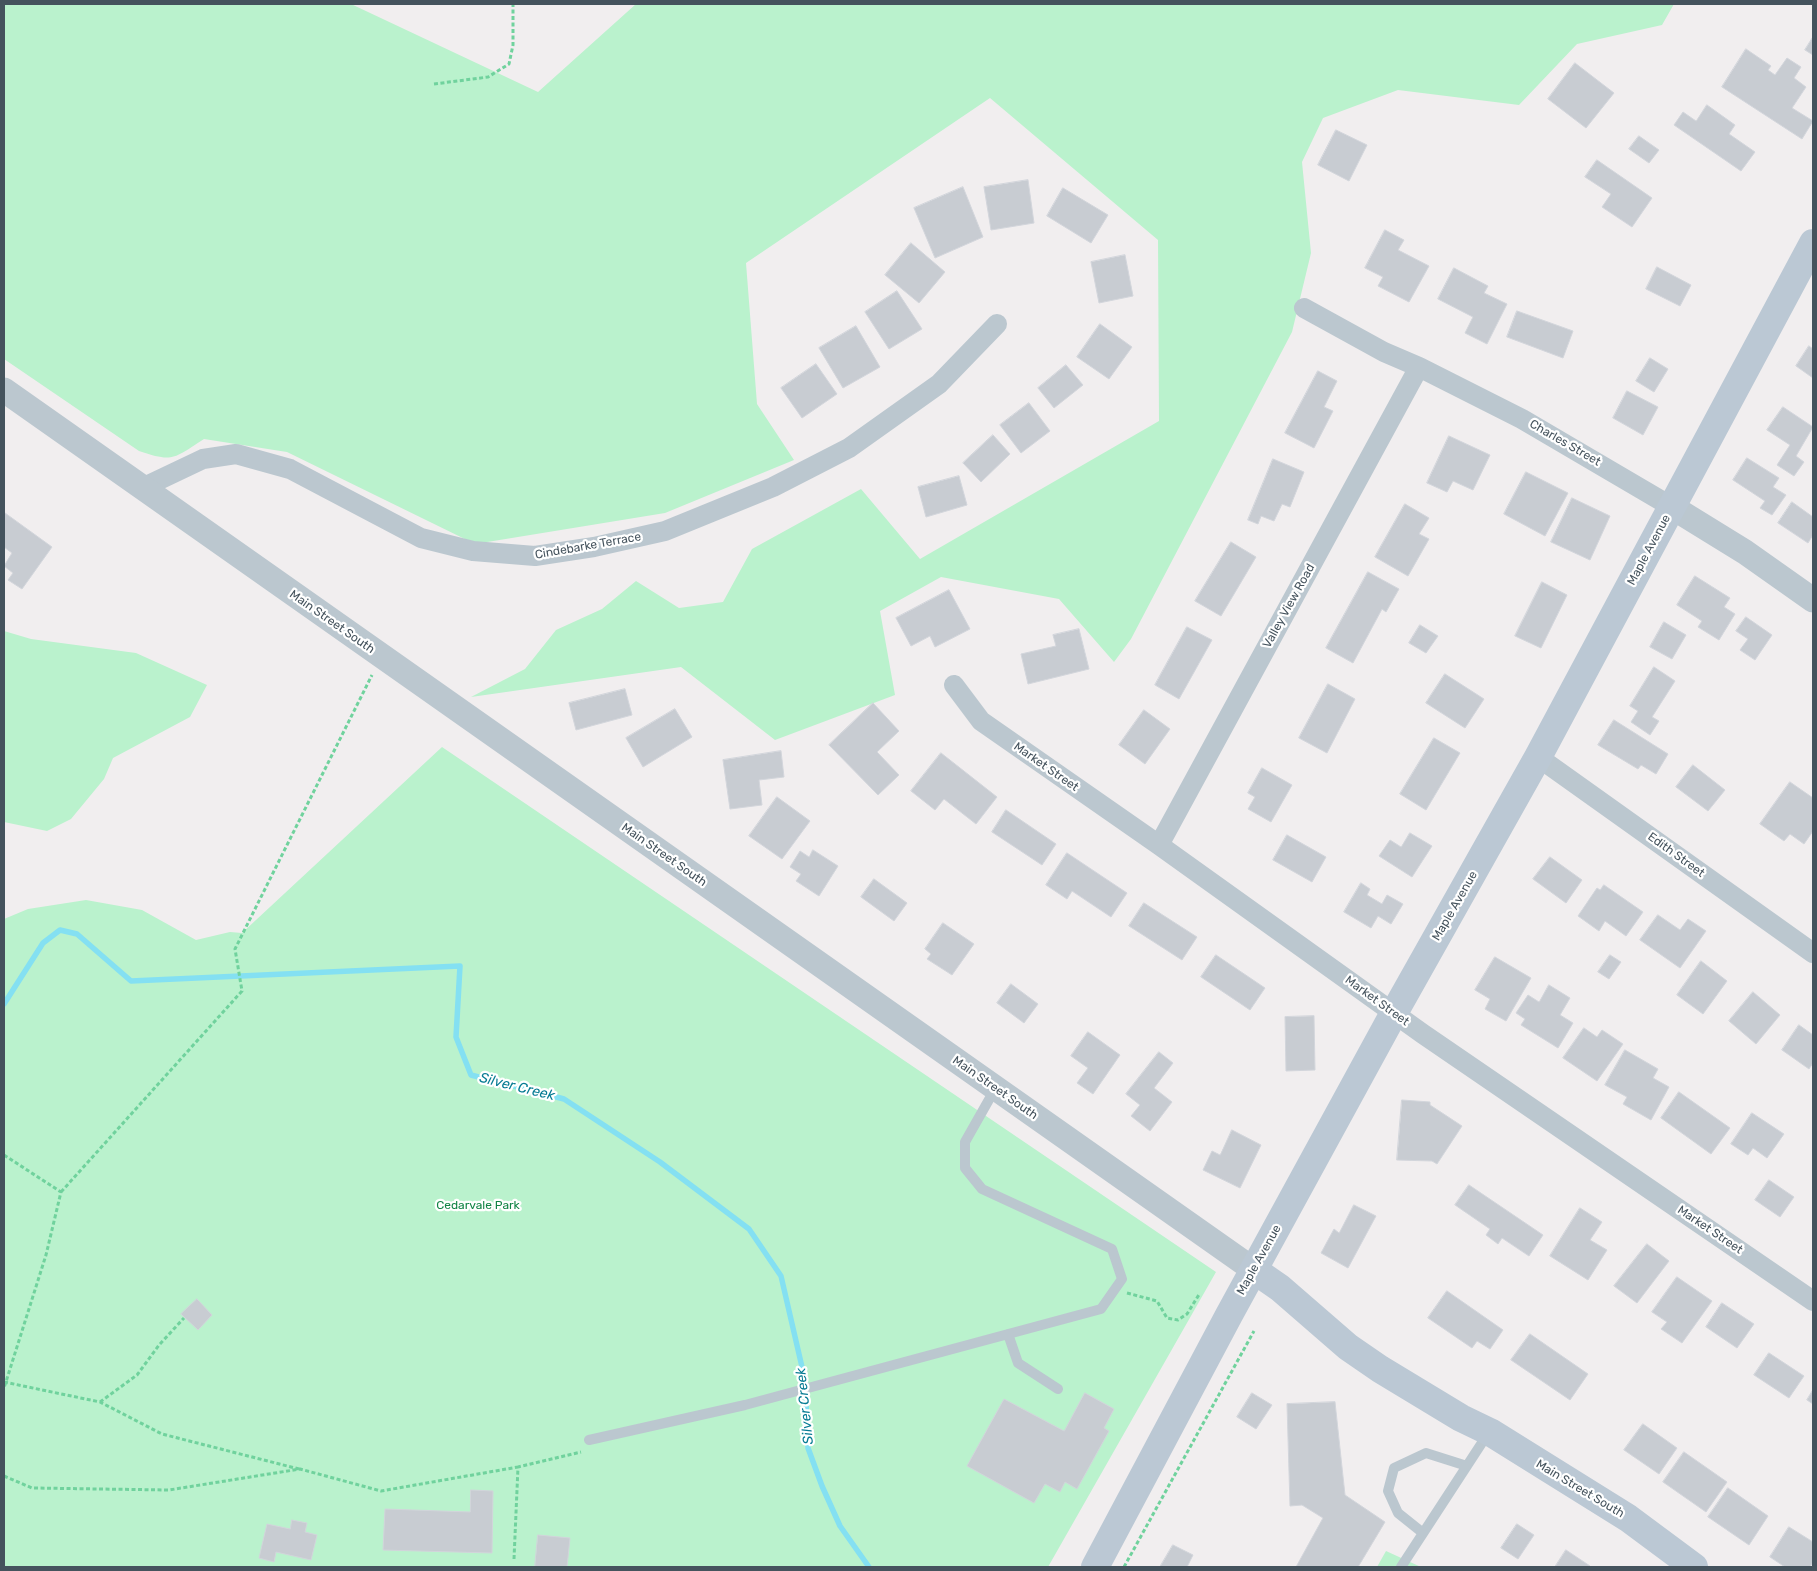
<!DOCTYPE html>
<html>
<head>
<meta charset="utf-8">
<style>
	body { margin:0 }
	#map { position:relative; width:1817px; height:1571px; overflow:hidden; background:#f1eeef; font-family:Rubik,sans-serif }
	canvas { display:block }
	.frame { position:absolute; inset:0; border:5px solid #45535d; pointer-events:none }
</style>
</head>
<body>
<div id="map">
<canvas width="1817" height="1571"></canvas>
<div class="frame"></div>
</div>
<script>
const ctx = document.querySelector('canvas').getContext('2d');
ctx.lineJoin = 'round';
function fill(path, color) { ctx.fillStyle = color; ctx.fill(path, 'evenodd'); }
function strokePath(path, color, width, dash) { ctx.strokeStyle = color; ctx.lineWidth = width; ctx.lineCap = dash ? 'butt' : 'round'; ctx.setLineDash(dash || []); ctx.stroke(path); }
function drawText(font, color, halo, rows, align = 'center') {
  ctx.font = font + ' Rubik,sans-serif'; ctx.lineWidth = 4.5; ctx.setLineDash([]); ctx.textBaseline = 'middle'; ctx.strokeStyle = halo; ctx.fillStyle = color; for (const [text, x, y, turn = 0] of rows) {
    ctx.save(); ctx.translate(x, y); ctx.rotate((+turn || 0) * Math.PI / 180); ctx.textAlign = isNaN(turn) ? turn : align; if (halo) ctx.strokeText(text, 0, 0); ctx.fillText(text, 0, 0); ctx.restore();
  }
}
fill(new Path2D(`
	M4,4H351L538,92L636,4H1674L1662,25L1577,44L1519,105L1398,90L1323,118L1302,162L1311,253L1292,332L1131,639L1114,662L1059,599L941,577L880,611L895,695L775,740L681,667L471,697L525,669L556,630L602,609L636,581L679,608L723,602L752,549L861,489L920,559L1159,421L1158,240L990,98L746,263L757,404L794,460L665,513L475,544L287,452L204,439C174,458 174,463 139,451L4,359Z
	M4,631L31,639L136,653L207,685L190,717L113,758L104,779L71,819L47,831L4,822Z
	M442,747L1216,1272L1048,1567H4V919L28,909L86,900L142,910L196,940L230,932L242,933Z
	M1386,1551L1421,1567H1377Z`), '#baf2cd');
strokePath(new Path2D(`
	M4,1004L43,943L60,930L77,934L131,981L460,966L456,1037L471,1075L564,1099L660,1162L749,1229L781,1276L805,1380L808,1448L822,1486L840,1526L869,1567`), '#84e0f2', 5.5);
const building = new Path2D(`
	M1813,37V55L1805,50Z
	M1746,49L1771,66L1768,70L1775,75L1787,58L1801,67L1794,78L1806,87L1792,108L1813,121L1802,139L1722,87Z
	M1575,63L1614,93L1586,128L1548,99Z
	M1707,105L1735,125L1729,134L1755,152L1741,171L1674,125L1683,112L1696,121Z
	M1336,130L1367,145L1349,181L1318,165Z
	M1639,136L1659,150L1649,163L1629,149Z
	M1597,160L1652,198L1632,227L1602,207L1611,194L1585,177Z
	M1028,180L1034,223L991,230L984,187Z
	M963,187L983,237L935,258L914,208Z
	M1063,188L1108,215L1091,243L1047,216Z
	M1385,230L1404,240L1398,250L1429,266L1409,302L1378,286L1383,277L1365,268Z
	M911,243L945,272L919,303L885,275Z
	M1125,255L1133,296L1099,303L1091,262Z
	M1657,267L1691,285L1680,306L1646,289Z
	M1454,268L1488,286L1484,293L1507,304L1487,344L1465,333L1473,317L1438,299Z
	M897,291L922,329L889,349L865,312Z
	M1517,311L1573,331L1563,358L1507,337Z
	M1100,324L1132,347L1109,379L1077,357Z
	M856,326L880,367L843,388L819,348Z
	M1809,346L1813,349V378L1796,366Z
	M1650,358L1668,369L1654,392L1636,381Z
	M816,364L837,394L802,418L781,388Z
	M1066,365L1083,385L1054,408L1038,388Z
	M1318,371L1337,381L1324,407L1333,411L1314,448L1285,433Z
	M1627,391L1658,407L1643,435L1613,418Z
	M1029,403L1050,431L1021,453L1000,425Z
	M1783,407L1813,427L1796,456L1804,462L1794,476L1777,465L1790,445L1767,430Z
	M993,435L1010,454L981,482L963,463Z
	M1449,436L1490,455L1473,490L1453,481L1447,492L1427,483Z
	M1747,458L1779,478L1773,487L1786,495L1772,515L1760,508L1765,501L1733,480Z
	M1273,459L1304,472L1290,507L1282,504L1274,521L1261,516L1258,524L1248,520Z
	M1526,472L1568,493L1545,536L1504,514Z
	M959,476L967,505L926,517L918,487Z
	M1572,498L1610,516L1590,560L1551,542Z
	M1792,502L1813,517V535L1808,543L1778,523Z
	M1405,504L1429,518L1419,534L1429,539L1408,576L1375,557Z
	M5,513L52,547L22,589L8,580L13,573L4,566L12,553L4,547Z
	M1231,542L1256,557L1221,616L1195,601Z
	M1368,572L1399,589L1386,612L1382,609L1353,663L1326,648Z
	M1695,576L1730,598L1724,607L1735,614L1719,640L1698,627L1702,621L1677,605Z
	M1542,582L1567,595L1541,648L1515,636Z
	M949,590L970,629L935,647L930,636L911,646L896,618Z
	M1746,617L1772,635L1755,660L1740,650L1748,639L1736,631Z
	M1664,622L1686,635L1672,659L1650,647Z
	M1420,625L1438,636L1426,653L1409,643Z
	M1187,627L1212,640L1179,699L1155,685Z
	M1079,629L1089,669L1028,684L1021,654L1056,646L1053,635Z
	M1654,667L1675,681L1652,717L1659,721L1650,735L1631,722L1638,711L1630,706Z
	M1445,674L1484,699L1465,728L1426,703Z
	M1328,684L1355,699L1327,753L1299,738Z
	M625,689L632,715L576,730L569,703Z
	M873,703L899,731L877,752L899,775L878,795L829,745Z
	M675,709L692,737L643,767L626,738Z
	M1144,710L1170,729L1145,764L1119,745Z
	M1614,720L1668,754L1656,774L1641,765L1638,769L1598,745Z
	M1434,738L1460,753L1426,810L1400,794Z
	M781,751L784,777L759,780L762,805L730,809L723,760Z
	M941,753L997,797L976,824L944,799L935,810L911,791Z
	M1693,765L1725,790L1708,811L1676,787Z
	M1262,768L1292,785L1271,822L1248,809L1255,797L1248,793Z
	M1790,782L1813,798V831L1804,844L1790,834L1784,841L1760,824Z
	M777,797L810,821L782,859L749,836Z
	M1006,810L1056,844L1042,865L992,832Z
	M1410,833L1432,846L1412,877L1379,856L1390,840L1401,847Z
	M1287,835L1326,857L1312,882L1273,860Z
	M813,850L838,866L819,896L796,881L801,874L790,867L800,851L809,857Z
	M1067,853L1127,893L1111,917L1072,891L1067,899L1046,885Z
	M1550,857L1582,880L1566,903L1533,879Z
	M874,879L907,903L894,921L861,897Z
	M1361,883L1370,889L1367,895L1382,904L1387,895L1403,904L1391,924L1378,916L1371,928L1344,912Z
	M1604,885L1643,912L1626,936L1605,921L1599,931L1578,916L1597,888L1600,890Z
	M1144,903L1197,937L1182,960L1129,926Z
	M1658,915L1680,930L1688,919L1706,931L1680,968L1640,940Z
	M943,923L974,944L952,975L927,959L931,954L925,949Z
	M1216,955L1265,988L1250,1010L1201,977Z
	M1610,955L1621,962L1609,979L1598,972Z
	M1495,957L1531,978L1506,1021L1485,1009L1490,999L1475,990Z
	M1701,961L1727,981L1703,1014L1677,995Z
	M1011,984L1038,1004L1024,1023L997,1003Z
	M1549,985L1570,998L1560,1015L1573,1023L1558,1048L1521,1025L1525,1019L1516,1013L1528,995L1539,1002Z
	M1753,992L1780,1015L1756,1044L1729,1021Z
	M1314,1016L1315,1070L1286,1071L1285,1017Z
	M1799,1025L1813,1035V1063L1809,1069L1782,1050Z
	M1584,1028L1597,1037L1602,1030L1623,1044L1597,1081L1563,1058Z
	M1088,1032L1120,1055L1093,1094L1077,1083L1088,1068L1071,1056Z
	M1625,1050L1658,1069L1653,1078L1669,1087L1651,1120L1623,1104L1627,1097L1605,1085Z
	M1159,1052L1173,1063L1154,1088L1172,1102L1150,1131L1131,1116L1140,1105L1126,1094Z
	M1679,1092L1730,1128L1711,1154L1661,1118Z
	M1402,1100L1430,1102V1105L1462,1126L1437,1164L1432,1161L1397,1160Z
	M1752,1113L1784,1134L1767,1158L1753,1148L1748,1155L1731,1144Z
	M1232,1130L1261,1145L1240,1188L1203,1170L1212,1151L1220,1155Z
	M1769,1180L1794,1197L1780,1217L1755,1200Z
	M1469,1185L1543,1235L1529,1256L1502,1238L1498,1244L1486,1235L1490,1229L1455,1205Z
	M1354,1205L1376,1216L1348,1268L1321,1253L1334,1229L1339,1233Z
	M1580,1208L1602,1222L1590,1240L1607,1250L1588,1280L1550,1256Z
	M1647,1244L1669,1261L1637,1303L1614,1286Z
	M1677,1277L1712,1301L1682,1343L1661,1329L1667,1322L1652,1312Z
	M1447,1291L1503,1330L1490,1349L1477,1341L1472,1348L1428,1318Z
	M197,1299L212,1315L198,1330L181,1314Z
	M1722,1303L1754,1324L1737,1348L1706,1327Z
	M1530,1334L1588,1374L1570,1400L1511,1360Z
	M1769,1353L1804,1376L1789,1398L1754,1375Z
	M1813,1390V1404L1807,1400Z
	M1085,1393L1114,1409L1104,1428L1109,1431L1077,1489L1065,1482L1060,1492L1045,1484L1034,1503L967,1466L1004,1399L1064,1431Z
	M1252,1393L1272,1405L1256,1429L1237,1417Z
	M1335,1402L1345,1495L1385,1522L1358,1567H1296L1323,1518L1302,1505L1290,1506L1287,1404Z
	M1643,1424L1677,1448L1659,1474L1624,1450Z
	M1684,1452L1727,1482L1706,1512L1663,1482Z
	M1728,1488L1768,1516L1749,1545L1708,1517Z
	M471,1490L493,1491L492,1553L383,1550L385,1509L470,1512Z
	M292,1520L307,1523L305,1532L317,1535L311,1560L276,1552L274,1562L259,1558L267,1524L290,1529Z
	M1517,1524L1534,1535L1518,1559L1501,1548Z
	M1789,1527L1813,1542V1562L1810,1567H1785L1770,1557Z
	M538,1535L570,1538L567,1567H535Z
	M1173,1545L1193,1555L1187,1567H1160Z
	M1566,1550L1590,1566V1567H1555Z`);
fill(building, '#c8ccd2');
strokePath(building, '#d2d5db', 1);
strokePath(new Path2D(`
	M434,84L488,77L509,64L513,45V4
	M4,1155L61,1192L46,1255L4,1388
	M61,1192L242,991L235,949L372,675
	M1127,1293L1157,1301L1167,1318L1178,1320L1187,1314L1200,1293
	M4,1382L100,1402L162,1434L299,1469
	M100,1402L137,1375L159,1345L184,1318
	M4,1476L32,1488L169,1490L300,1469L381,1491L518,1467
	M514,1559L518,1467L581,1452
	M1124,1567L1254,1331`), '#70d29d', 3, [4, 2.5]);
strokePath(new Path2D(`
	M1008,1334L1018,1363L1058,1389
	M589,1440L745,1405L1101,1309L1122,1279L1112,1249L982,1189L965,1168V1142L995,1089
	M1423,1533L1398,1513L1388,1491L1394,1468L1426,1453L1467,1466
	M1401,1567L1489,1432`), '#bbc7cf', 10);
strokePath(new Path2D(`
	M1304,308L1384,352L1419,367L1522,419L1672,507
	M142,488L203,459L236,454L290,469L421,538L473,551L535,556L594,547L665,531L773,487L849,448L939,384L997,324
	M954,685L981,721L1159,845L1423,1034L1813,1301
	M1538,757L1813,953
	M1159,845L1419,367`), '#bbc7cf', 20);
strokePath(new Path2D(`
	M4,390L1254,1270
	M1672,507L1745,552L1813,600`), '#bbc7cf', 25);
strokePath(new Path2D(`
	M1254,1270L1280,1288L1348,1347L1380,1369L1461,1418L1490,1432L1628,1518L1694,1567
	M1095,1567L1229,1315L1394,1013L1538,757L1813,243`), '#bbc8d4', 28);
drawText('12px', '#45535d', '#fff', [
	["Charles Street",1565,443,30],
	["Cindebarke Terrace",588,546,-10],
	["Maple Avenue",1649,550,-62],
	["Valley View Road",1289,606,-61],
	["Main Street South",332,622,35],
	["Market Street",1046,767,35],
	["Main Street South",664,855,35],
	["Edith Street",1676,855,36],
	["Maple Avenue",1455,906,-60],
	["Market Street",1377,1001,36],
	["Main Street South",995,1088,35],
	["Market Street",1710,1230,34],
	["Maple Avenue",1259,1260,-61],
	["Main Street South",1580,1489,31]
]);
drawText('12px', '#118445', '#fff', [
	["Cedarvale Park",478,1206]
]);
drawText('italic 14px', '#067b93', '#fff', [
	["Silver Creek",517,1087,14],
	["Silver Creek",805,1406,-96]
]);
</script>
</body>
</html>
